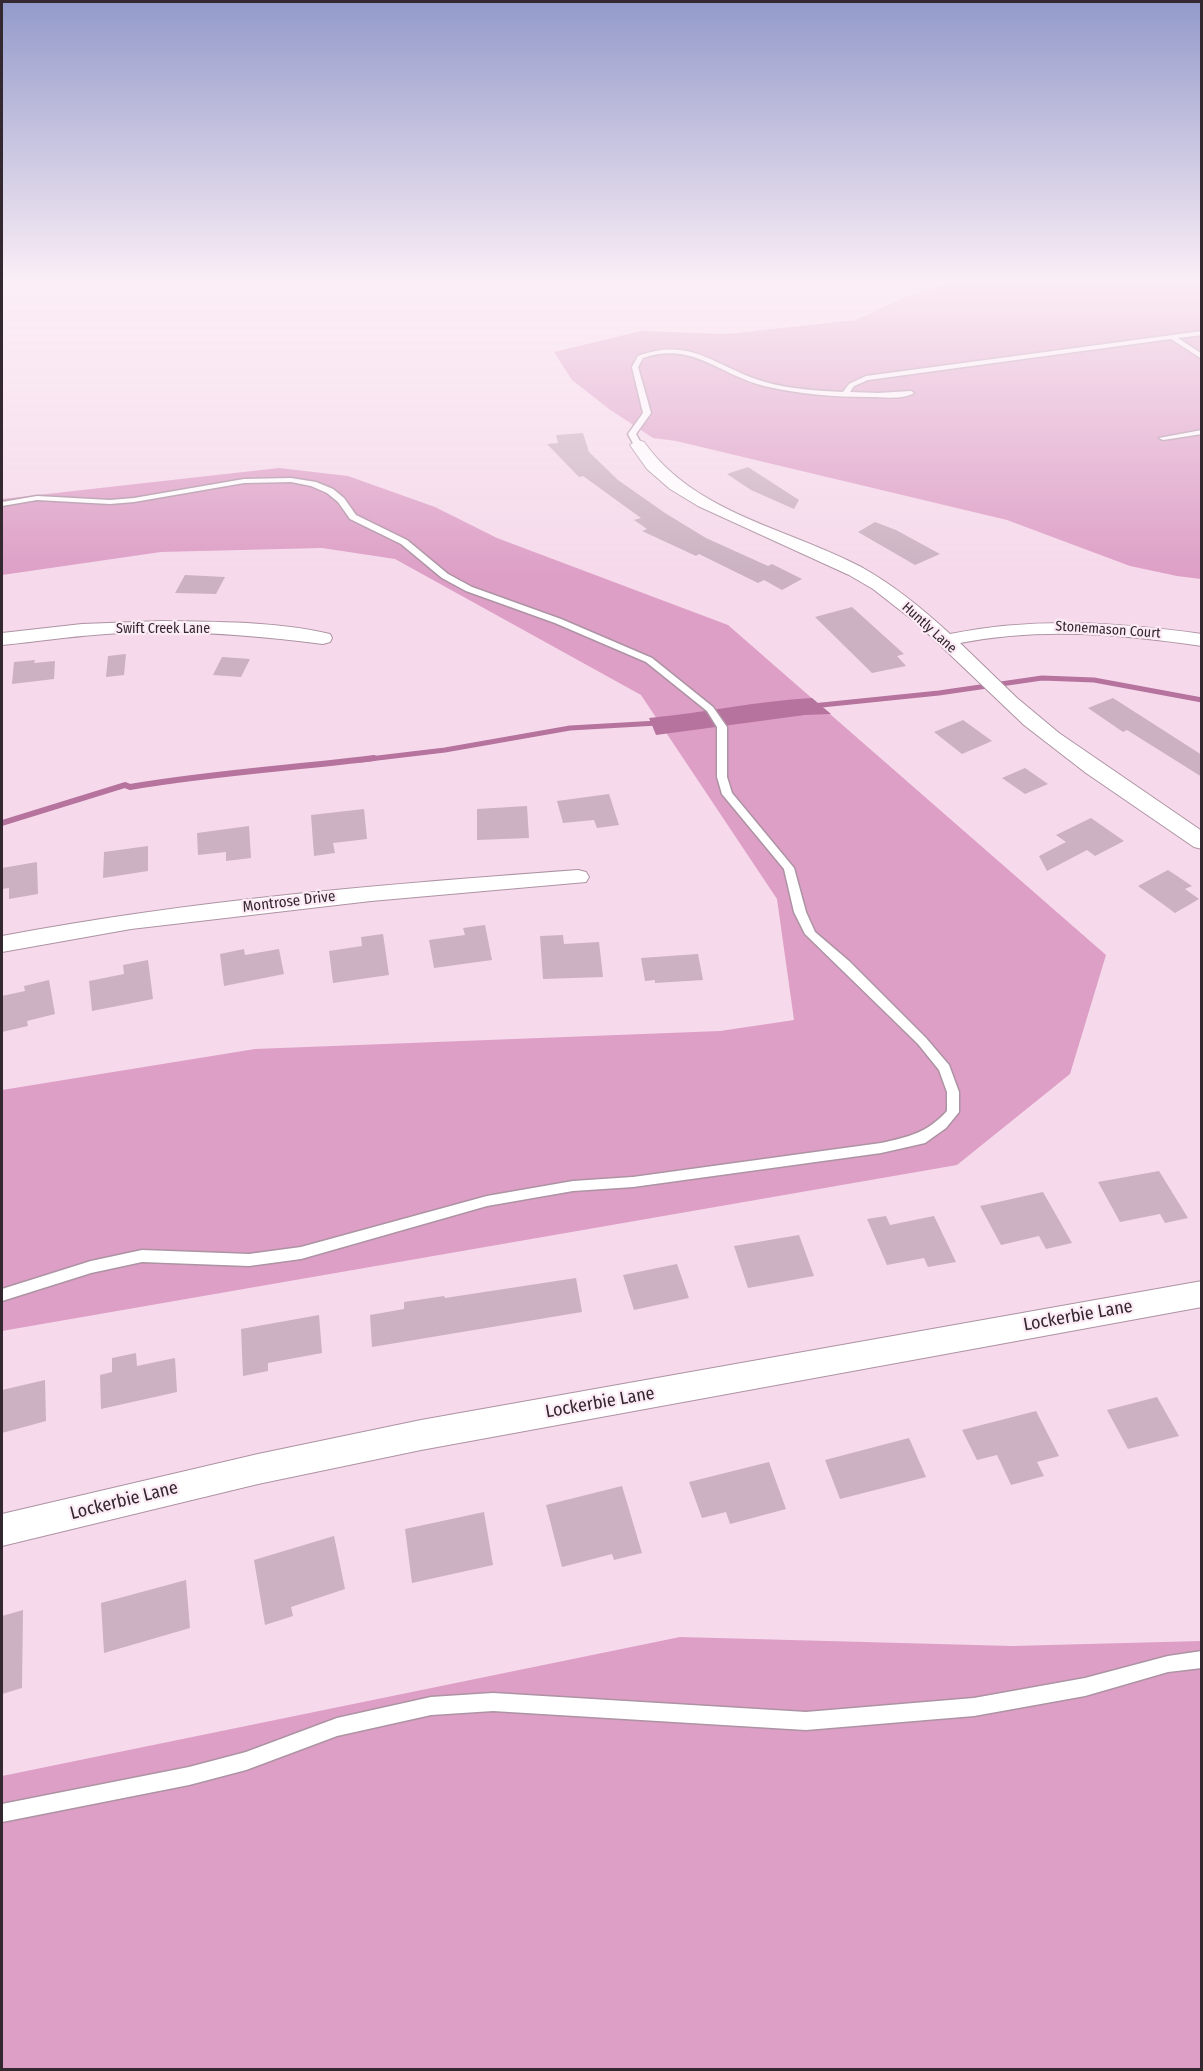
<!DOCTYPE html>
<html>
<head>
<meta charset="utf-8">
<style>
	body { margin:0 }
	#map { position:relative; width:1203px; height:2071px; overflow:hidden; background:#f6daeb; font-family:"Fira Sans Condensed",sans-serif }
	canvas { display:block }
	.frame { position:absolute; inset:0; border:3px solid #33282f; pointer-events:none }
</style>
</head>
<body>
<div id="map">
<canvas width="1203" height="2071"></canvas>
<div class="frame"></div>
</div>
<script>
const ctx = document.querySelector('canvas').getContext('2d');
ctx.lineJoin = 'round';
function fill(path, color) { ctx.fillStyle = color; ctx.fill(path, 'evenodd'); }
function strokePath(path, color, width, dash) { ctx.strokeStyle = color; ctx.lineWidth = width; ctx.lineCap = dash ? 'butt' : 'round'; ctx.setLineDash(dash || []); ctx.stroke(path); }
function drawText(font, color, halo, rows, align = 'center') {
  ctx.font = font + ' "Fira Sans Condensed",sans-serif'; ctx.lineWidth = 4.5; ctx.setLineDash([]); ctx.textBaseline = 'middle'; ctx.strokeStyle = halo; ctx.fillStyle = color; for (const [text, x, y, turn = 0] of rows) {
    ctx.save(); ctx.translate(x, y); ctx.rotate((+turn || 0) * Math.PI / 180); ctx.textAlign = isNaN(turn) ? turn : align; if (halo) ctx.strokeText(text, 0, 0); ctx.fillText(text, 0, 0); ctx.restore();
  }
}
fill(new Path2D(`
	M944,284H1201V579L1177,576L1130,566L1007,520L676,441L653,438L609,409L572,380L554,352L641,331L727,334L856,320L901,299Z
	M279,468L348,476L435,507L497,538L728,625L1106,955L1070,1074L957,1165L2,1331V1090L255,1049L720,1031L794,1020L777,899L641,695L395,559L322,548L161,552L2,575V499Z
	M680,1637L1012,1646L1201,1641V2069L2,2070V1776Z`), '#dd9fc6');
fill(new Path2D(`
	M812,698L831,714L805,715L656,735L649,718C703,713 757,701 812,698Z`), '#b5739e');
strokePath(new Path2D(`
	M812,706L939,693L1042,678L1094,680L1202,700
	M361,760L445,750L570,728L658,723`), '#b5739e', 5);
strokePath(new Path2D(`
	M2,823L125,785L130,787C211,773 293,768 374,758`), '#b5739e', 6);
fill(new Path2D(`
	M583,433L589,452L618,480L665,513L706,538L768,566L772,564L802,579L782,590L764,580L758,583L699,554L696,556L642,531L647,529L634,520L641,518L583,476L579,477L547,444L558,443L556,435Z
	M748,467L799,500L794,509L751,490L727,474Z
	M875,522L896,530L940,554L915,565L858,532Z
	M185,575L225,577L216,594L175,593Z
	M852,607L904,654L897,656L906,666L872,673L815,617Z
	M126,654L124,675L106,677L108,656Z
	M222,657L250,659L241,677L213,675Z
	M35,660L34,663L55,661L54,679L12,684L14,662Z
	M1113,698L1202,755V777L1127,730L1123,732L1088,708Z
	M963,720L992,741L962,754L934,732Z
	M1025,768L1048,784L1025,794L1002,778Z
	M609,794L619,825L597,828L594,820L563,823L557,801Z
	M527,806L529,838L477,840V809Z
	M364,809L367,839L333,843L335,853L314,856L311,815Z
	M1091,818L1124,841L1095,856L1087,850L1047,871L1039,856L1066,842L1056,835Z
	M249,826L251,858L226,861V852L198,855L197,833Z
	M148,846V871L103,878L104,852Z
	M37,862L38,894L9,899V888L2,889V868Z
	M1168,870L1192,886L1185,889L1199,899L1175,913L1138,886Z
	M485,925L492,960L434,968L429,940L465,935L463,928Z
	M383,934L389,975L333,983L329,951L362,946L361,937Z
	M563,935L564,944L599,942L603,977L543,979L540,936Z
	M244,949L245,955L279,949L284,974L224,986L220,954Z
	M698,954L703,980L655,983V980L645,981L641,958Z
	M148,960L153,999L92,1011L89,981L124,974L123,965Z
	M49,980L55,1014L27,1021L28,1026L2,1032V996L25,991L24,986Z
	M1159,1171L1188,1218L1165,1223L1160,1214L1120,1222L1098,1182Z
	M1043,1192L1072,1243L1046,1249L1039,1236L1001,1245L980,1206Z
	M886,1216L890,1225L934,1216L956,1262L928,1267L924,1258L887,1265L867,1219Z
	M799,1235L814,1276L748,1288L734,1246Z
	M677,1264L689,1298L634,1310L623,1275Z
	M576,1278L582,1312L372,1347L370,1315L404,1309V1302L444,1296L445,1298Z
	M319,1315L322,1353L268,1363V1371L243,1376L241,1329Z
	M136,1353L137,1366L175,1358L177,1392L101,1409L100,1375L112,1372V1358Z
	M45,1380L46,1421L2,1433V1390Z
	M1157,1397L1179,1436L1128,1449L1107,1410Z
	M1036,1411L1059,1456L1037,1462L1044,1476L1011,1485L997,1455L977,1460L962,1430Z
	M909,1438L926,1477L840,1499L825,1460Z
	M769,1462L786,1509L730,1524L726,1512L702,1518L689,1482Z
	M622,1486L642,1553L614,1560L612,1554L562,1567L546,1505Z
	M484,1512L493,1565L412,1583L405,1529Z
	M334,1536L345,1589L291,1607L293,1616L265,1625L254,1560Z
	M186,1580L190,1628L104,1653L101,1603Z
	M23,1610L22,1688L2,1694V1616Z`), '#cbb1c1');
const service = new Path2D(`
	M1202,331V335L1178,338L1202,354V359L1171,339L868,380L854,386L850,392L878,393L911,391L914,393C903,400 883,397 869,397C835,397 798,394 764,386C719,375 693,341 643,358L638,367L651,413L636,434L642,445L641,447H635L628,434L643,413L632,367L638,356C693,336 716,368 765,382C790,389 818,391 843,392L849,384L866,376Z
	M1202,430V434L1163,440L1159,438Z
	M291,478L316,482L333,489L344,498L356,515L407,540L448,574L472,587L561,619L652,658L713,707L727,727V777L732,793L794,868L806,912L815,932L849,961L926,1038L949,1065L959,1092V1112L946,1128L925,1143L881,1153L633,1187L573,1191L487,1206L301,1259L249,1266L142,1262L91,1273L2,1301V1289L91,1261L142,1250L249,1254L301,1247L487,1196L573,1181L633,1177L881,1143C909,1137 927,1133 947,1111V1092L939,1070L918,1044L805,934L794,912L784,869L722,794L717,777V727L707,711L646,662L555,623L466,591L442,578L401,544L350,519L338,502L327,493L311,486L291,482L244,483L134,502L110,504L37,500L2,506V502L37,496L110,500L134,498L244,479Z
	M1202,1651V1668L1168,1672L1085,1696L974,1716L806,1730L493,1711L431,1715L337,1736L246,1770L189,1785L2,1822V1804L189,1767L246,1752L337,1718L431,1697L493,1693L806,1712L974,1698L1085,1678L1168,1656Z`);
const minor = new Path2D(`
	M638,440L644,442C695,514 788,528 863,568C895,586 923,609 950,634C1035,617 1117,622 1202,634V646C1121,634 1041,627 960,643L1017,698L1059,733L1202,831V849L1194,847L1086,773L1024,725L919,625L873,589L849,575L698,506L670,489L647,469L630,445Z
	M162,621C217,622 276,621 330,634L332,638L330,642L323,644C256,635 188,630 121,633C81,635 41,641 2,645V633L82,624Z
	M578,870L586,872L589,877L586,882L371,901L131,929L2,952V936C192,900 385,884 578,870Z
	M1202,1281V1307L421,1450L258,1484L2,1546V1514L258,1454L421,1420Z`);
strokePath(service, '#ad93a3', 3);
strokePath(minor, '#ad93a3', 2);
fill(service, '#fff');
fill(minor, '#fff');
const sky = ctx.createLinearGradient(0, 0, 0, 574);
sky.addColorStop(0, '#939aca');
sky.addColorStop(0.49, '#fbeef6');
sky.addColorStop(1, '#fbeef600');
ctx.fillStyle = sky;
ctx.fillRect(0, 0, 1203, 574);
drawText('14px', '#33282f', '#fceaf5', [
	["Huntly Lane",929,628,42],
	["Swift Creek Lane",163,629],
	["Stonemason Court",1108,630,4]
]);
drawText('15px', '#33282f', '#fceaf5', [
	["Montrose Drive",289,902,-7]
]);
drawText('18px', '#33282f', '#fceaf5', [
	["Lockerbie Lane",1078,1316,-10],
	["Lockerbie Lane",600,1403,-10],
	["Lockerbie Lane",124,1501,-14]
]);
</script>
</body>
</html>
